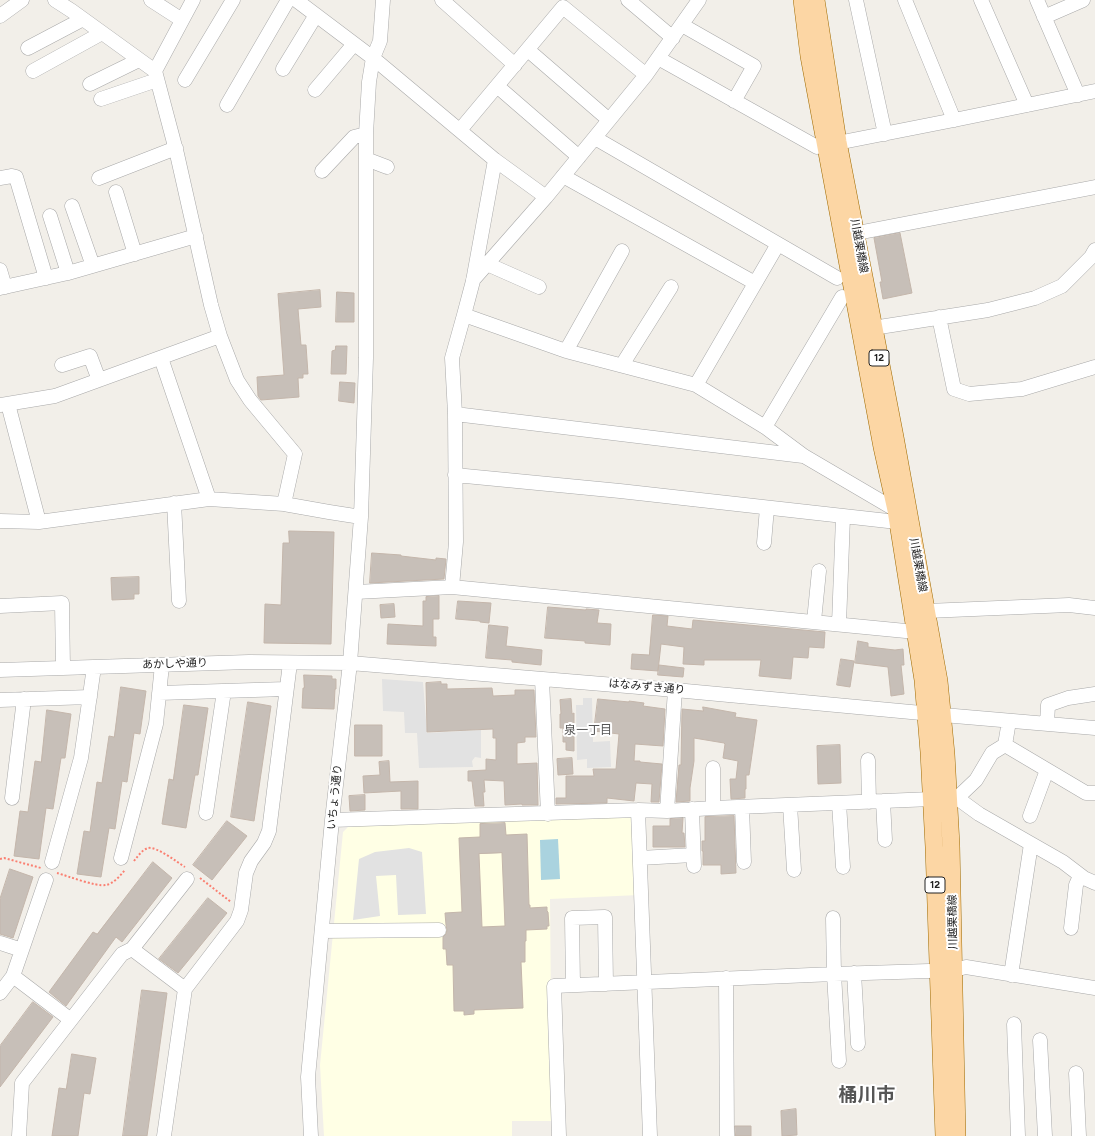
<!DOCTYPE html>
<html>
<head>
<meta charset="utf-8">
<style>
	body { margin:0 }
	canvas { display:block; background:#f2efe9 }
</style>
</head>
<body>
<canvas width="1095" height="1136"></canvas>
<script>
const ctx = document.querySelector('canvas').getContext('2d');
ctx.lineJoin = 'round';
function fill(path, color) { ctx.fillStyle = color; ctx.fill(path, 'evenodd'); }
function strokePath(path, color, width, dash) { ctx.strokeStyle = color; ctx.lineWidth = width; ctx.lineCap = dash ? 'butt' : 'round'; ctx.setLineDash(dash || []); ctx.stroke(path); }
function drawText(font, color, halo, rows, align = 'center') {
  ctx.font = font + ' Figtree,"Noto Sans JP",sans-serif'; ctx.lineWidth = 4; ctx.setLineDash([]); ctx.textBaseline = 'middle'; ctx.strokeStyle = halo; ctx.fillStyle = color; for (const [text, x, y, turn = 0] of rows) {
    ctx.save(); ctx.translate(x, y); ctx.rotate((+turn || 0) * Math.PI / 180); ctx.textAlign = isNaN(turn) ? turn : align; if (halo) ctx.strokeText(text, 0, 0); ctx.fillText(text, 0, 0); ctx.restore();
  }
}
fill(new Path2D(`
	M634,817L639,895L550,899L552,1121H512V1136H324L320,1065L343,832L349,826Z`), '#ffffe5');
fill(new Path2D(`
	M382,679L423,682L427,733L481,730V758L475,757L472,761L473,767L419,768L417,733H405L404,712L383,711Z
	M583,698H592L593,742L610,741L611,767L587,768V759L577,760L576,705H583Z
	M409,848L422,852L426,914L398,915L396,875L376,876L380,916L353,920L359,859L375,852Z`), '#e2e2e2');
fill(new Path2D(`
	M558,839L560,879L541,880L540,840Z`), '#aad3df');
const building = new Path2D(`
	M900,233L912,293L883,299L880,282H882L874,238Z
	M320,290L321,307L298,309L301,345H306L308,374H303V378H298L299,397L261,400L258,396L257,377L284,375L278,294Z
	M337,292L354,293V322H336Z
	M336,346H347L346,374H331L332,351L335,350Z
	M340,382L355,383L354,403L339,401Z
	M289,531L334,532L331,644L264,643L265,604L281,605L283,543H289Z
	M372,553L401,555V556L436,560V558L446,559L444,579L370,583Z
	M139,577V594H134V599L112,600L111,578Z
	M439,596V619H433V637H436V646L387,644L388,624L423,626V601H426V597Z
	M458,601L491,603L489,623L480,622V621L456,619Z
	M394,604L395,617L381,618L380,605Z
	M548,607L586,610V609L599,610L597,623L611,624L610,645L585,643V641L545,638Z
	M653,615L668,616L667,626L692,629L693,620L825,632L824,648L809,647L808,658L793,657L791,679L759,676L761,660H704V665L683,664L684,647L661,644L658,671L631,669L632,654L649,655Z
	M489,625L508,627L506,646L542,650L541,665L512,662V660L486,658Z
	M858,641L868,643V647L895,650L903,649L904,665H901L904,694L891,696L888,667L855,663Z
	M841,659L854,661L850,687L837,685Z
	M659,665L684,668L683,677L658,675Z
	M304,675L332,676V679H336V689H335L334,709L302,708L303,688H304Z
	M441,682V684H447V689L492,688L493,696L515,695V690H534L536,737H525V742L517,743V764L537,763L538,805H522V804L505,805L504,781L484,780L485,792H483L484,806H475L472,781H468V771L486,770V759L496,760V738H493V729L427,732L426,683Z
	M121,687L146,691L140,734L134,733L127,782L122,781L115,829L109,828L101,877L77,874L84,831L90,832L97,782L102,783L109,736L114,737Z
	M571,699L572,714L574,713V751L566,750V742H563V728H560V714H561L560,700Z
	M598,699L629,702V701L644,703L643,706L665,709L663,746L635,744L634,761H640V762L662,764L659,802H651L652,784L636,783L634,801L607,798V803L556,804V798H566V776H594L593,769H616L619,734L594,731Z
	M248,702L271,706L254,821L231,817Z
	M184,705L208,708L198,775H195L186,828L162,824L169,779L173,780Z
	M703,707L736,713L735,717L757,720L749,775H746V789H745V798L731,799L730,779H736L738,761L723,758L725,744L724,743L694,738V761L690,788V801L676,802L679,765H681L682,709L703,711Z
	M47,710L71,714L65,758H61L53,809L46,808L39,859L14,856L20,811L28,812L35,761L41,762Z
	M355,725H382V756H355Z
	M840,745L841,783L818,784L817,746Z
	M572,758L573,774L558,775L557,759Z
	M389,761L390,782L418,781V809H401V791L364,793L363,776L380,775L379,762Z
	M365,795V810L350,811L349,796Z
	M734,816L736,873L721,874V865H703V851H702V841H705V817Z
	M683,818L682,833H684L685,847H653V826H670V819Z
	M227,821L247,836L212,880L193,865Z
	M505,823L506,835L527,834L529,905H530V908L547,907V911L548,912L549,926H547V929L526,930V941H525V962H521L523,1008L474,1010V1014L464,1015V1011H454L453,965H447L446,949H443V937L446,934L447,930L446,925L445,913L462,912L459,838L480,837V824ZM502,853L505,926L482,927L479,854Z
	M153,862L172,878L122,942L116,937L66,1006L49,992L93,932L97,934Z
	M10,869L33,877L13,938L0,934V899Z
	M208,898L227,913L178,973L159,959Z
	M142,990L167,993L157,1066L147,1136H123Z
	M33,1002L53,1017L0,1087V1046Z
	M72,1054L96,1058L90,1094L84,1093L78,1136H52L59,1088L66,1089Z
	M796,1109L797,1135L782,1136L781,1111Z
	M735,1126H751V1136H736Z`);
fill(building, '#c7bfb8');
strokePath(building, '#c4b6ab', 1);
const minor = new Path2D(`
	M55,0L72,11L155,71L177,154L211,305L220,336L237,380L250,400L295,454L284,504
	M151,0L182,20
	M296,0L373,58L495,160L546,197
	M442,0L515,65
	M628,0L673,38
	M856,0L885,134
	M905,0L954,120
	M981,0L1027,105
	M1037,0L1078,95
	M0,16L22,0
	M1044,17L1083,0
	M682,25L754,66L734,101
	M28,48L83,19
	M528,50L609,120
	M658,58L817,147L954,120L1095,91
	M283,69L316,15
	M33,71L102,33
	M155,71L193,0
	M185,80L233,0
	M90,84L139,60
	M497,86L579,157
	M315,90L354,44
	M101,99L157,80
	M227,105L288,0
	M460,130L563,7L646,75
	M595,138L837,278
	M366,159L387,167
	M322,171L354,137L366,134
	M563,176L755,283
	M0,178L12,176L16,177L46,278
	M99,178L176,148
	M116,192L135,254
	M72,206L93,266
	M50,216L68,273
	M857,233L1095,187
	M487,264L539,287
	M0,270L5,287
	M473,280L546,197L646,75L699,0
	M0,288L68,273L196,236
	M464,315L566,351L696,385L765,427L804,456L896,510
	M939,317L954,389L969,394L1022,389L1095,367
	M873,328L988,310L1035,298L1062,286L1091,257L1095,250
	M566,351L622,251
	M161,358L209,499
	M62,365L90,356L99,380
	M622,365L671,287
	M696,385L778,244
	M8,404L39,522
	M0,405L55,396L220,336
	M455,414L803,456
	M765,427L842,297
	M455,475L620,491L897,522
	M174,503L179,601
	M0,521L39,522L209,499L284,504L329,512L361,517
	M764,543L767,508
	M452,587L456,542L455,414L452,358L464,315L473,281L495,160
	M356,592L452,587L916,632
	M0,606L62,603L63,668
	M927,611L1069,605L1095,608
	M814,621L819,571
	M839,624L843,517
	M0,670L249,662L350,663L675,690L943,715L1095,728
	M542,679L548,814
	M159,693L286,689
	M0,700L90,697
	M1047,724L1048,705L1068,698L1095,694
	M1005,745L1009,721
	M868,760L869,802
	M713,768V808
	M12,798L24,699
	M949,798H957L979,814L1063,862L1084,878L1095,883
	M957,798L976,780L992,753L1005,745L1086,793H1095
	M883,801L885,840
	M839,803L843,867
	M790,805L794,870
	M742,807L744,862
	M692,809L694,866
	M638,810L650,1136
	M667,811L675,690
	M206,813L224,691
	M1030,816L1047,770
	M332,820L638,810L667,811L713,808L932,799
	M121,858L156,724L162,665
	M640,858L693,855
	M52,862L81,758L94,667
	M833,918L834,974L839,1061
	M1071,928L1076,885L1080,876
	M322,931L439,930
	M0,943L22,950
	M132,949L185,989
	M962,968L966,967L1095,988
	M854,973L858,1044
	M1011,975L1031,844
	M13,976L71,1020
	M726,978L727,1136
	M573,985L572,918L605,917L606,984
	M0,993L13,976L46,880
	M1014,1024L1018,1136
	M1040,1040L1045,1136
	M1076,1073L1079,1136
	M19,1136L22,1083L122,954L132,949L187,879
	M164,1136L185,989L237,921L241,910L246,873L251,861L264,843L269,831L290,663
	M311,1136L308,1077L332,820L350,663L361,517L366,358V134L369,82L373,58L380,41L383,0
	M559,1136L554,986L834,974L929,971`);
const major = new Path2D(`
	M802,0L809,56L882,447L896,510L923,680L929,752L934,847L944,1136
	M816,0L838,142L895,437L939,681L946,754L951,845L957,1136`);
strokePath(minor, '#a9a9a9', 15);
strokePath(major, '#a06b00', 18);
strokePath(new Path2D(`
	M0,859L4,858L41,868
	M134,861C138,856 142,850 148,848C156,846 177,862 185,867
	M57,873C68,876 96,887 106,885C113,884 120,876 125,870
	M200,878L231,902`), '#fa8072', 2, [2, 2]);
strokePath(minor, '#fff', 14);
strokePath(major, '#fcd6a4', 17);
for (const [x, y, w] of [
	[879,358,20],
	[935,885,20]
]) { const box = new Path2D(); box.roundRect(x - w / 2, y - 8, w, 16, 3); ctx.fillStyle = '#fff'; ctx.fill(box); strokePath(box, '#222', 1); }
drawText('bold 10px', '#222', null, [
	["12",879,358],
	["12",935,885]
]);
drawText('11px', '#222', '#fff', [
	["川越栗橋線",859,246,80],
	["川越栗橋線",918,565,80],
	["あかしや通り",175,664,-2],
	["はなみずき通り",647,687,5],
	["いちょう通り",335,797,-84],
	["川越栗橋線",953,922,-91]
]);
drawText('12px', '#555', '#fff', [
	["泉一丁目",588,730]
]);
drawText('bold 19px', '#555', '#fff', [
	["桶川市",867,1095]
]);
</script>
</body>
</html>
